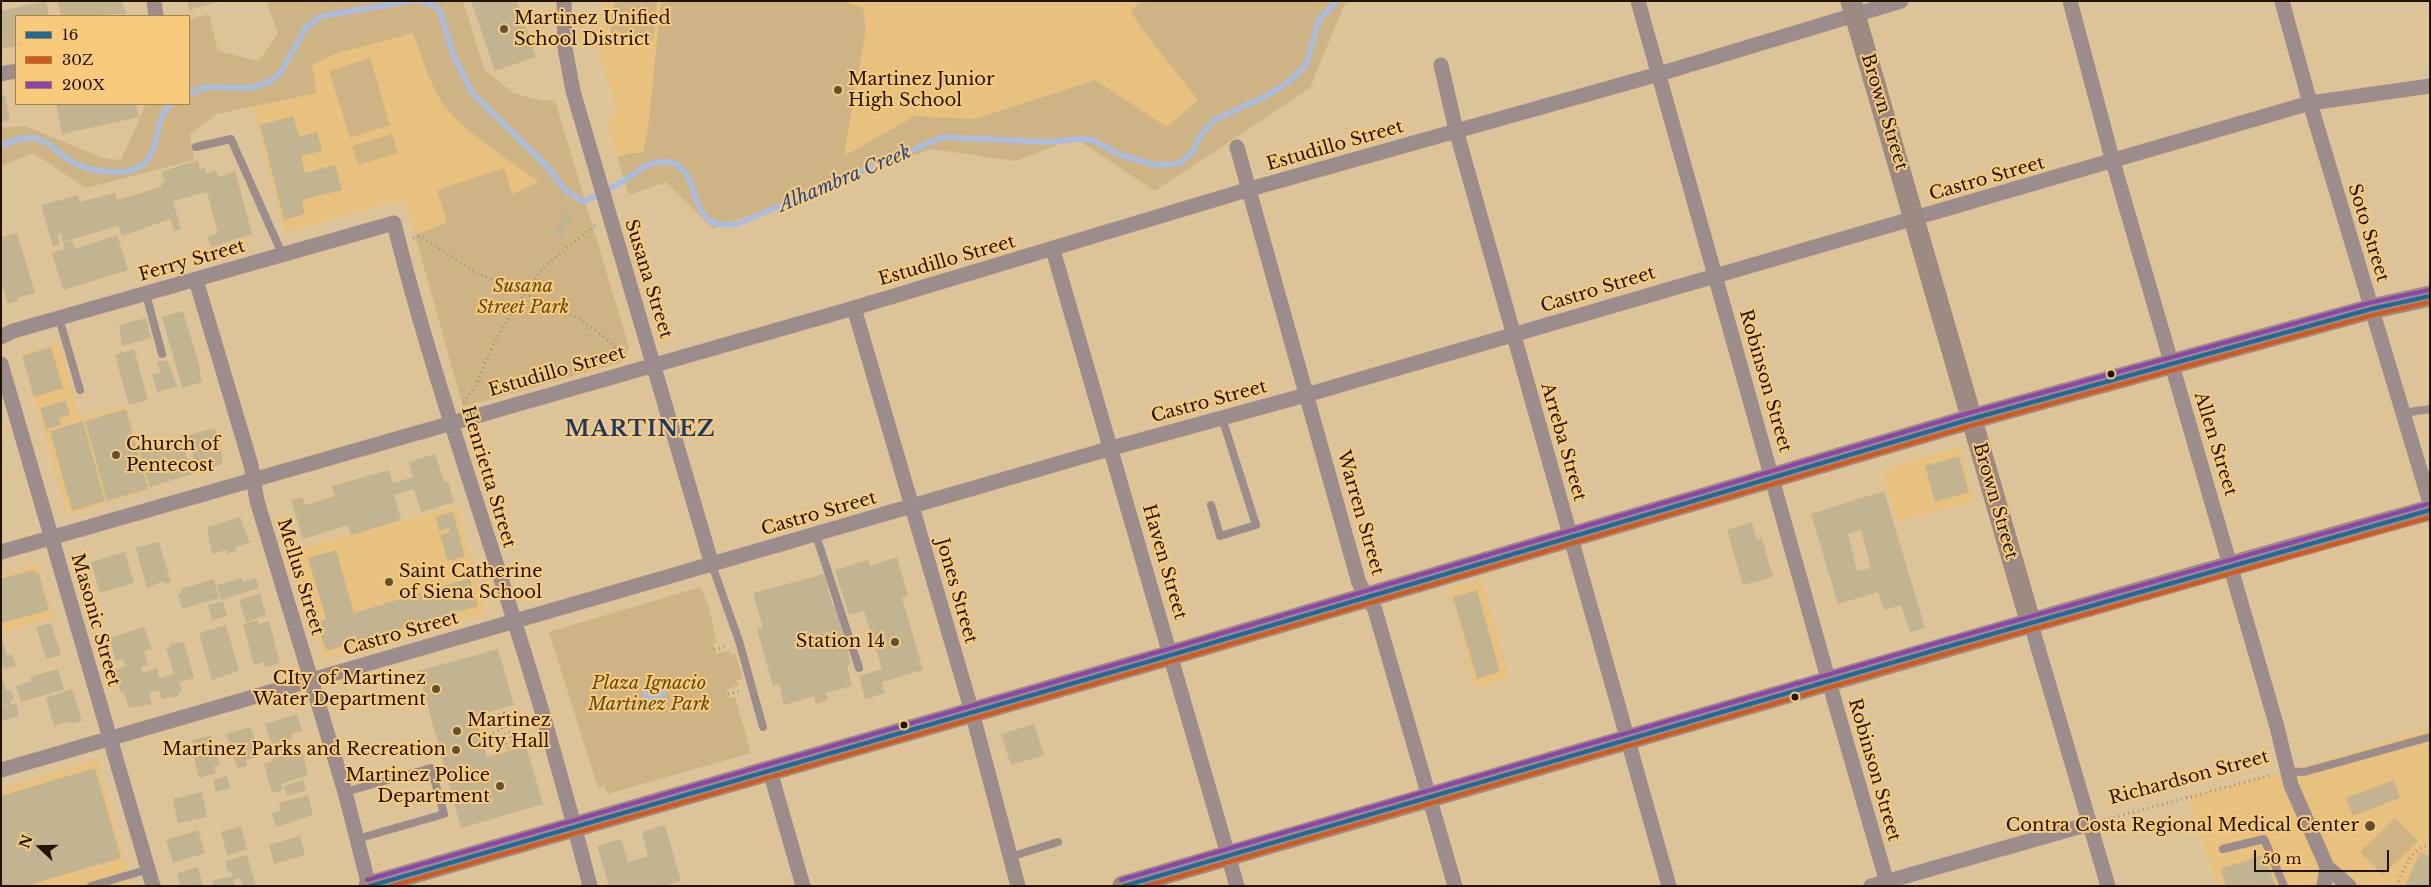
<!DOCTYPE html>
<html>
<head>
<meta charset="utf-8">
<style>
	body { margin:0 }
	#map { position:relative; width:2431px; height:887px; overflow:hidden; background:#dcc398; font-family:"Libre Baskerville",serif }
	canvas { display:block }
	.frame { position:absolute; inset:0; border:2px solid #211500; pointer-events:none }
	.legend { position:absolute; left:15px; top:15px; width:175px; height:90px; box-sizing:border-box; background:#f8cb7c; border:1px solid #a2824a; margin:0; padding:6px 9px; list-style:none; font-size:15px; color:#211500 }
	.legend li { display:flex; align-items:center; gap:10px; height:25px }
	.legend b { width:25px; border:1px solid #a2824a }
	.north { position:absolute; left:15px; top:822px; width:50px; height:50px; -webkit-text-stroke:4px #f8cb7c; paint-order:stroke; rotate:291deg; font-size:14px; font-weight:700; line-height:20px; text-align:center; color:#211500 }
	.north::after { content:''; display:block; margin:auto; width:18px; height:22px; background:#211500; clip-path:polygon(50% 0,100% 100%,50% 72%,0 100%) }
	.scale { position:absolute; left:2254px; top:850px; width:135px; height:22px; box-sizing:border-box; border:2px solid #211500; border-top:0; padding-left:6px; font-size:15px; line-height:18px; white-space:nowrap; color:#211500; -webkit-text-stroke:4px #f8cb7c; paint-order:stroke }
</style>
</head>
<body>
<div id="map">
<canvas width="2431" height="887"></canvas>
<div class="frame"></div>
<ul class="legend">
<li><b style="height:6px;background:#1e6b9b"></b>16</li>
<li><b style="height:6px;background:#d3591d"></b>30Z</li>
<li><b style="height:6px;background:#8e44ad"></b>200X</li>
</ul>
<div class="north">N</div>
<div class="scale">50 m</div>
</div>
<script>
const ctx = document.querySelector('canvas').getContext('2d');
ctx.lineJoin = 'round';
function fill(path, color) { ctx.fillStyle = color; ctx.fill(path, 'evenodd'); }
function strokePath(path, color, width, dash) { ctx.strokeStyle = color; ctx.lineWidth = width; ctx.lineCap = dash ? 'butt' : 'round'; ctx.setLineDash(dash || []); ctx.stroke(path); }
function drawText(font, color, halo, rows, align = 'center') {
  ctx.font = font + ' "Libre Baskerville",serif'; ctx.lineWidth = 4; ctx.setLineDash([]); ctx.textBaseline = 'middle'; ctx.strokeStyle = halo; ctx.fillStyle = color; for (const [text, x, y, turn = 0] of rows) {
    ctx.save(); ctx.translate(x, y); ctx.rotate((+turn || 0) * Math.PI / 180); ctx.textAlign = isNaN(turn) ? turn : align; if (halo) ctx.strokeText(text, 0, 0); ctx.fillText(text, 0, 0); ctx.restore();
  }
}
fill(new Path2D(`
	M604,1H1311L1167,127L1095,80L975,119L915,116L848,156L648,129L643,153H631L617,157L606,121L618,111L601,62L600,40Z
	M413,33L434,89L445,106L467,127L539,182L415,235L404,199L284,233L253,106L316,93L312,66L335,54Z
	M59,344L80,418L126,405L150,490L67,515L21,352Z
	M1960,447L1974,501L1897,522L1882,470Z
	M457,507L486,614L323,658L292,550Z
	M37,564L54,618L1,632V575Z
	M1482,580L1509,677L1475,688L1450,587Z
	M2430,728V886H2217L2188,796L2286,771Z
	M97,759L132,886H1V790Z`), '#e8c17e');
fill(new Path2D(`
	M266,1H463L484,69L513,93L538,100L555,101L629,347L622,362L463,407L415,235L447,223L437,190L504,168L512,194L539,182C511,161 463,132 443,104C429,83 422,57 413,33L335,54L312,65L317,93L217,114L190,134L194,160L86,188L33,153L1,166V128L25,126L103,158L121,160L146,104H189V20L209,14L218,51L259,61L278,33Z
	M614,1H657L653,40L610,36Z
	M661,1H844L863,8L866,29L844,156L915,116L975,119L1095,80L1167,127L1198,100L1141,28L1131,11L1141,1H1351L1344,5L1310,88L1155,191L1075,138L1016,161L931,149L713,229L666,182L629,195L617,157L631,153H643L648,128Z
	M370,58L390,125L350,138L329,71Z
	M392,134L398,153L358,165L352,146Z
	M700,587L708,604L717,643L713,644L716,654L729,651L731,655L736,654L743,679L737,680L739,685L726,690L729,698L735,697L751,753L607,794L604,786L598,788L549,632Z
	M2395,818L2418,841L2383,875L2360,852Z`), '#ceb485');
fill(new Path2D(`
	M642 691a12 12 0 1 1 24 0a12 12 0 1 1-24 0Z`), '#aabdde');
strokePath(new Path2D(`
	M419,1L431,4L440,11L453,54L472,93L547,166L565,190L584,202C597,195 611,188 625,180C634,174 641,167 651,164C703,149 684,214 717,224C723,226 731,224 737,224L943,137L1049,142L1082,139L1093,140L1118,154L1154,165L1178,164L1192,153L1200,136L1214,120L1266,96L1288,82L1306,65L1319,20L1337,1
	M189,94L205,87L248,88L267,83L281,72L306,27L322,16L411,1
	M1,146C12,141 22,137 34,138C49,140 57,153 69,160C86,171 126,178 142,165C162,149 153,120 171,104`), '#aabdde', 5.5);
fill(new Path2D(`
	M46,1L49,16H16V46L1,49V11Z
	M57,1H122L126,14L61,16Z
	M187,1H217V2L189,10Z
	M471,1H517L536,57L495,71Z
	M5,95L10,120L1,122V96Z
	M56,104H136L139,117L62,134Z
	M293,116L299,137L317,132L322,151L301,156L305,173L335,165L342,190L302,200L305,214L284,220L260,125Z
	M198,160L200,169L205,168L207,174L215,170L219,177L235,171L252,234L211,247L208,237L218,233L207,192L173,201L181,229L174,231L170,219L122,236L118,226L63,242L61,233L57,234L60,244L53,247L41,205L78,195L80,202L115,193L117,200L161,187V183L165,182L161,172Z
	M565,211L573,216L561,237L553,233Z
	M17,233L35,293L17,298L18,301L8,304L1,280V238Z
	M117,235L128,270L63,290L52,253L65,249L63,243L72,240L75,249Z
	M183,311L201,371L199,372L202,382L182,388L162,317Z
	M146,318L151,338L122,346L119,325Z
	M51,347L63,388L34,397L22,356Z
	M134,349L148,400L129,405L115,355Z
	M167,360L177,386L157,392L152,374L160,372L157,362Z
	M66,401L70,415L59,418L61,425L46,429L40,408Z
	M126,409L148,489L107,501L85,421Z
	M83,421L105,501L72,511L50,431Z
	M215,428L223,459H221L223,464L199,471L185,436Z
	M181,437L192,474L150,487L139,450Z
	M435,454L444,482L448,481L454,502L421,512L414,489L394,495L401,520L351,535L348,525L303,539L291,500L302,497L305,505L335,496L332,486L389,470L393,483L413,477L409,462Z
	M1959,456L1969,492L1935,502L1925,466Z
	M1884,491L1925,628L1910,632L1901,605L1884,610L1878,592L1838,604L1811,514ZM1861,530L1871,568L1857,571L1848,534Z
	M453,512L465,556L448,561L440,535L450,532L449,528L439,531L435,517Z
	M240,517L250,543L235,547L236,551L227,554L226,550L212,554L207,527Z
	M1752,522L1757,540L1762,538L1773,577L1743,585L1727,530Z
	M159,542L171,582L164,584L163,581L147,588L136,548Z
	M336,550L354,613L470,578L478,606L326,651L317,622L326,619L308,558Z
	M125,552L134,583L100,593L91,562Z
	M897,557L908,596L902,598L923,670L882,682L885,693L865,699L859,676L882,669L864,611L849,615L835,570L868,560L870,566Z
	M31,570L39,574L49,610L1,623V579Z
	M824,574L833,607L836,606L851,664L847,665L852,686L826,693L828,700L816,704L814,696L784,705L779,684L773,686L757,629L763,628L753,593Z
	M241,578L243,582L256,578L259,588L221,600L217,585Z
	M214,579L219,598L182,609L178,594L182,593L181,589Z
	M1477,590L1500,672L1477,679L1453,597Z
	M260,594L266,615L246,622L239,600Z
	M223,601L227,616L212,620L208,605Z
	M258,620L259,624L269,621L280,663L265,667L264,662L254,665L243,624Z
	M51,623L61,655L46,659L36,627Z
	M226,625L239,671L212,680L199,633Z
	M144,627L152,649L144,651L148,665L141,667L143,673L157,668L159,678L174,674L166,648L171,647L169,644L184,642L194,678L179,682L182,691L178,692L179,696L162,699L159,690L149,693L152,704L129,708L124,692L121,693L114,670L126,666L123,659L116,661L109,638Z
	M2,638L7,656L12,654L16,666L4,669L1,661Z
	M498,649L514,705L475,716L487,757L526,746L543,804L461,828L418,671Z
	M58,669L64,689L21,702L16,686L32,681L30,677Z
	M1,676L6,690L12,691L14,699L10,700L11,703L1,706Z
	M72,689L82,721L72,724L71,721L54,726L46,698Z
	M16,703L19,716L2,721L1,707Z
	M297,714L302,731L291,734L292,739L272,746L265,724Z
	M1034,724L1044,755L1011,765L1001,734Z
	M251,727L259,756L246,760L247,766L237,768L226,734Z
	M211,735L220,765L214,766L216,773L199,778L191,745H193L192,740Z
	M302,750L308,775L281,784L283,790L272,793L264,764L272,761L271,759Z
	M95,768L121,858L25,886H1V796Z
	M227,776L230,788L216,792L213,780Z
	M303,780L306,790L287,796L284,786Z
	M2394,780L2400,798L2353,816L2346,798Z
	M202,792L207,817L178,823L173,799Z
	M308,795L313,815L276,827L272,813L281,810L279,803Z
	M665,825L681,881L664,886H609L597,846L621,839L628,862L648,856L642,832Z
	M241,826L247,850L227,855L221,832Z
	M198,830L205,853L173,863L166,840Z
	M300,836L305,855L274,864L269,845Z
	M2420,852L2430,857V886H2405Z
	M2265,854L2275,886H2226L2221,869Z
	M247,855L256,886H243L240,878L233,880L235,886H213L212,881L232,876L231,872H228L225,861Z
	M198,867L203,886H180L177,873Z`), '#c2b490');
strokePath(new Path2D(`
	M413,238L420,236L474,271L524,294L544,267L595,225
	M464,403L475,387L498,335L524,294C562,306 593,325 621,353L628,356
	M714,650L728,645
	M728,694L742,690
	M493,733L502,729L498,715L504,713L513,746L507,748L505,740L496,743
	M495,738L505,734
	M2104,820L2272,775
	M2397,886C2403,870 2411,847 2430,845`), '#9c8e88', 3, [1, 4]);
strokePath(new Path2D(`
	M196,147L231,139L283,256
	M146,294L162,354
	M59,318L80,390
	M2403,413L2430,409
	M1211,505L1220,536L1256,525L1222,418
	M816,535L859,668
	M712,565L739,641L763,727
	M2286,771L2304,772L2430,737
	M345,792L431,768L444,814L357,839
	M2223,849L2264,839L2284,886
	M1010,857L1058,842
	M91,886L149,869`), '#9c8c8b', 8);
strokePath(new Path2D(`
	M154,1L156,16
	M564,1L565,48L573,91L712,565
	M1638,1L1829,682L1888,886
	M2070,1L2113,162L2277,727L2291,785L2327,867L2349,886
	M2282,1L2310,103L2430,503
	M1441,65L1456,130L1669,886
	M1,74L16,71
	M1237,147L1359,583L1375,610L1455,886
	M1053,250L1237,886
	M196,280L251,465L257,501L345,792L369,886
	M854,308L972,712L1018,886
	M1,337L13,331L394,223C427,357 473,488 514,620C542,708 567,797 590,886
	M1,364L153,886
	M1,552L854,308L1250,189L1659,74L1901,1
	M2031,624L2108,886
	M1,770L1112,448L1306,395L2310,103L2430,86
	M770,771L803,886
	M1871,886L2089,824
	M2324,886L2327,867`), '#9c8c8b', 15);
strokePath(new Path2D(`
	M1851,1L2031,624
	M369,886L1171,655L1971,419L2371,309L2430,296
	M1123,886C1558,761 1993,631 2430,510`), '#9c8a83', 21);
strokePath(new Path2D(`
	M370,886L1171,655L1971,419L2371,309L2430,296
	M1124,886L1939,649L2430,510`), '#1e6b9b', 4);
strokePath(new Path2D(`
	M392,886L1173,661L1973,425L2373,315L2430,302
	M1146,886L1941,655L2430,517`), '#d3591d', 4);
strokePath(new Path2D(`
	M367,880L1169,649L1969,413L2369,303L2429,290
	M1121,880L1937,643L2428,504`), '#8e44ad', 4);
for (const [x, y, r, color] of [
	[504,29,5,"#625235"],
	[838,90,5,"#625235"],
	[2111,374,4.5,"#211500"],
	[116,455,5,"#625235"],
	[389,582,5,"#625235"],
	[895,642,5,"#625235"],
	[436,689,5,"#625235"],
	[1795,697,4.5,"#211500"],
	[904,725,4.5,"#211500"],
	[457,731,5,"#625235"],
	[456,750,5,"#625235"],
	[500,786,5,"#625235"],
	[2370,826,6,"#625235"]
]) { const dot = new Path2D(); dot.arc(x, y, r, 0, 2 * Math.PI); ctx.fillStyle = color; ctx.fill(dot); strokePath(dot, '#f8cb7c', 2); }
drawText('18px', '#211500', '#f8cb7c', [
	["Martinez Unified",514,19],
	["School District",514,40],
	["Martinez Junior",848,80],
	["High School",848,101],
	["Church of",126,445],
	["Pentecost",126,466],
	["Saint Catherine",399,572],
	["of Siena School",399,593],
	["Station 14",885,642,"right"],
	["CIty of Martinez",426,679,"right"],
	["Water Department",426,700,"right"],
	["Martinez",467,721],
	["City Hall",467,742],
	["Martinez Parks and Recreation",446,750,"right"],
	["Martinez Police",490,776,"right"],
	["Department",490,797,"right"],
	["Contra Costa Regional Medical Center",2359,826,"right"]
], 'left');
drawText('18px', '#211500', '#f8cb7c', [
	["Brown Street",1884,112,73],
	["Estudillo Street",1335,146,-16],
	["Castro Street",1987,179,-16],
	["Soto Street",2368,233,73],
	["Ferry Street",192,261,-16],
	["Estudillo Street",947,261,-16],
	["Susana Street",648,279,73],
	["Castro Street",1598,290,-17],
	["Estudillo Street",557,372,-16],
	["Robinson Street",1765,381,74],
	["Castro Street",1209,402,-15],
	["Arreba Street",1563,442,74],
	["Allen Street",2215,444,73],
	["Henrietta Street",488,477,73],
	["Brown Street",1995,501,74],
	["Warren Street",1360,513,74],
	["Castro Street",819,514,-16],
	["Haven Street",1164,562,74],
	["Mellus Street",300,577,73],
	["Jones Street",956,591,74],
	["Masonic Street",95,620,74],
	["Castro Street",401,634,-16],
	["Robinson Street",1874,770,74],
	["Richardson Street",2189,778,-15]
]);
drawText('italic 18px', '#64480e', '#f8cb7c', [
	["Susana",523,287],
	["Street Park",523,308],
	["Plaza Ignacio",649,684],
	["Martinez Park",649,705]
]);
drawText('italic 19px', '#1c4792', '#f8cb7c', [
	["Alhambra Creek",845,179,-23]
]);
ctx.letterSpacing = '1px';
drawText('bold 22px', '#19386d', '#f8cb7c', [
	["MARTINEZ",640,430]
]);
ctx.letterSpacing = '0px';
</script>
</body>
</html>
